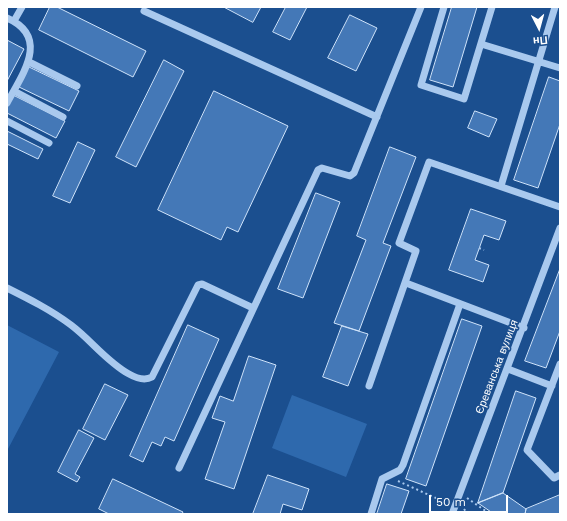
<!DOCTYPE html>
<html>
<head>
<meta charset="utf-8">
<style>
	body { margin:0 }
	#map { position:relative; width:567px; height:521px; overflow:hidden; background:#1b4f8f; font-family:"Work Sans",sans-serif }
	canvas { display:block }
	.frame { position:absolute; inset:0; border:8px solid #fff; pointer-events:none }
	.north { position:absolute; left:519px; top:8px; width:40px; height:40px; -webkit-text-stroke:3px #1b4f8f; paint-order:stroke; rotate:174deg; font-size:11px; font-weight:700; line-height:16px; text-align:center; color:#fff }
	.north::after { content:''; display:block; margin:auto; width:14px; height:18px; background:#fff; clip-path:polygon(50% 0,100% 100%,50% 72%,0 100%) }
	.scale { position:absolute; left:429px; top:495px; width:79px; height:18px; box-sizing:border-box; border:2px solid #fff; border-top:0; padding-left:5px; font-size:12px; line-height:14px; white-space:nowrap; color:#fff; -webkit-text-stroke:3px #1b4f8f; paint-order:stroke }
</style>
</head>
<body>
<div id="map">
<canvas width="567" height="521"></canvas>
<div class="frame"></div>
<div class="north">Пн</div>
<div class="scale">50 m</div>
</div>
<script>
const ctx = document.querySelector('canvas').getContext('2d');
ctx.lineJoin = 'round';
function fill(path, color) { ctx.fillStyle = color; ctx.fill(path, 'evenodd'); }
function strokePath(path, color, width, dash) { ctx.strokeStyle = color; ctx.lineWidth = width; ctx.lineCap = dash ? 'butt' : 'round'; ctx.setLineDash(dash || []); ctx.stroke(path); }
function drawText(font, color, halo, rows, align = 'center') {
  ctx.font = font + ' "Work Sans",sans-serif'; ctx.lineWidth = 3.5; ctx.setLineDash([]); ctx.textBaseline = 'middle'; ctx.strokeStyle = halo; ctx.fillStyle = color; for (const [text, x, y, turn = 0] of rows) {
    ctx.save(); ctx.translate(x, y); ctx.rotate((+turn || 0) * Math.PI / 180); ctx.textAlign = isNaN(turn) ? turn : align; if (halo) ctx.strokeText(text, 0, 0); ctx.fillText(text, 0, 0); ctx.restore();
  }
}
fill(new Path2D(`
	M7,325L59,352L8,449H7Z
	M292,395L367,424L346,477L272,448Z`), '#2e69ad');
const building = new Path2D(`
	M50,7H57L146,51L133,77L39,30Z
	M224,7H261L253,22Z
	M286,7H307L290,40L273,32Z
	M452,7H477L453,87L430,80Z
	M350,15L377,28L356,71L328,58Z
	M7,40L24,49L7,81Z
	M164,60L184,71L136,167L116,157Z
	M29,67L79,91L69,111L19,87Z
	M549,77L560,81V124L538,188L514,180Z
	M214,91L288,126L238,232L227,227L221,240L158,210Z
	M13,95L65,121L56,138L7,113V107Z
	M475,111L497,119L489,137L468,128Z
	M7,131L43,149L38,159L7,144Z
	M78,142L95,150L70,203L53,196Z
	M390,147L416,157L383,243L391,246L359,331L334,323L366,240L357,236Z
	M316,193L340,202L303,298L278,289Z
	M471,209L506,221L499,240L484,235L475,260L489,265L483,282L449,270Z
	M560,269V331L546,368L525,361Z
	M462,319L482,326L426,486L406,479Z
	M188,325L219,339L174,441L165,437L161,446L152,442L143,462L130,456Z
	M342,326L368,334L348,386L323,377Z
	M249,356L276,365L234,489L205,479L225,422L212,418L220,396L233,401Z
	M105,384L128,395L105,440L83,429Z
	M516,391L536,398L503,493L478,503Z
	M79,430L94,438L75,474L80,477L77,482L58,472Z
	M268,475L309,489L302,510L283,504L280,514H253Z
	M113,479L183,512L182,514H109L99,509Z
	M387,484L409,491L401,514H377Z
	M503,493L526,509L525,514H494L478,503Z
	M560,495V514H525L526,509Z`);
fill(building, '#4478b7');
strokePath(building, '#cfe3fa', 1);
strokePath(new Path2D(`
	M479,248L484,250
	M398,481L447,503
	M467,498L490,514
	M464,509L468,514`), '#a9c9ee', 2, [2, 3]);
strokePath(new Path2D(`
	M444,7L421,85L464,99L492,7
	M144,11L377,117
	M7,18C51,37 22,75 7,103
	M14,21L22,7
	M481,44L560,68
	M29,62L77,86
	M14,91L63,117
	M7,121L49,143
	M501,186L555,7
	M406,283L524,328
	M7,288C29,299 51,310 71,325C91,340 107,362 129,374C136,378 145,381 152,377L198,285L202,284L253,308
	M560,364L527,450L554,478L560,475
	M508,369L552,386
	M369,386L416,251L399,243L429,162L560,207
	M179,468L318,170L322,168L350,176L354,173L421,7
	M371,514L382,479L400,470L403,465L460,304
	M452,514L560,228`), '#a9c9ee', 7);
drawText('11px', '#fff', '#1b4f8f', [
	["Єреванська вулиця",497,367,-69]
]);
</script>
</body>
</html>
